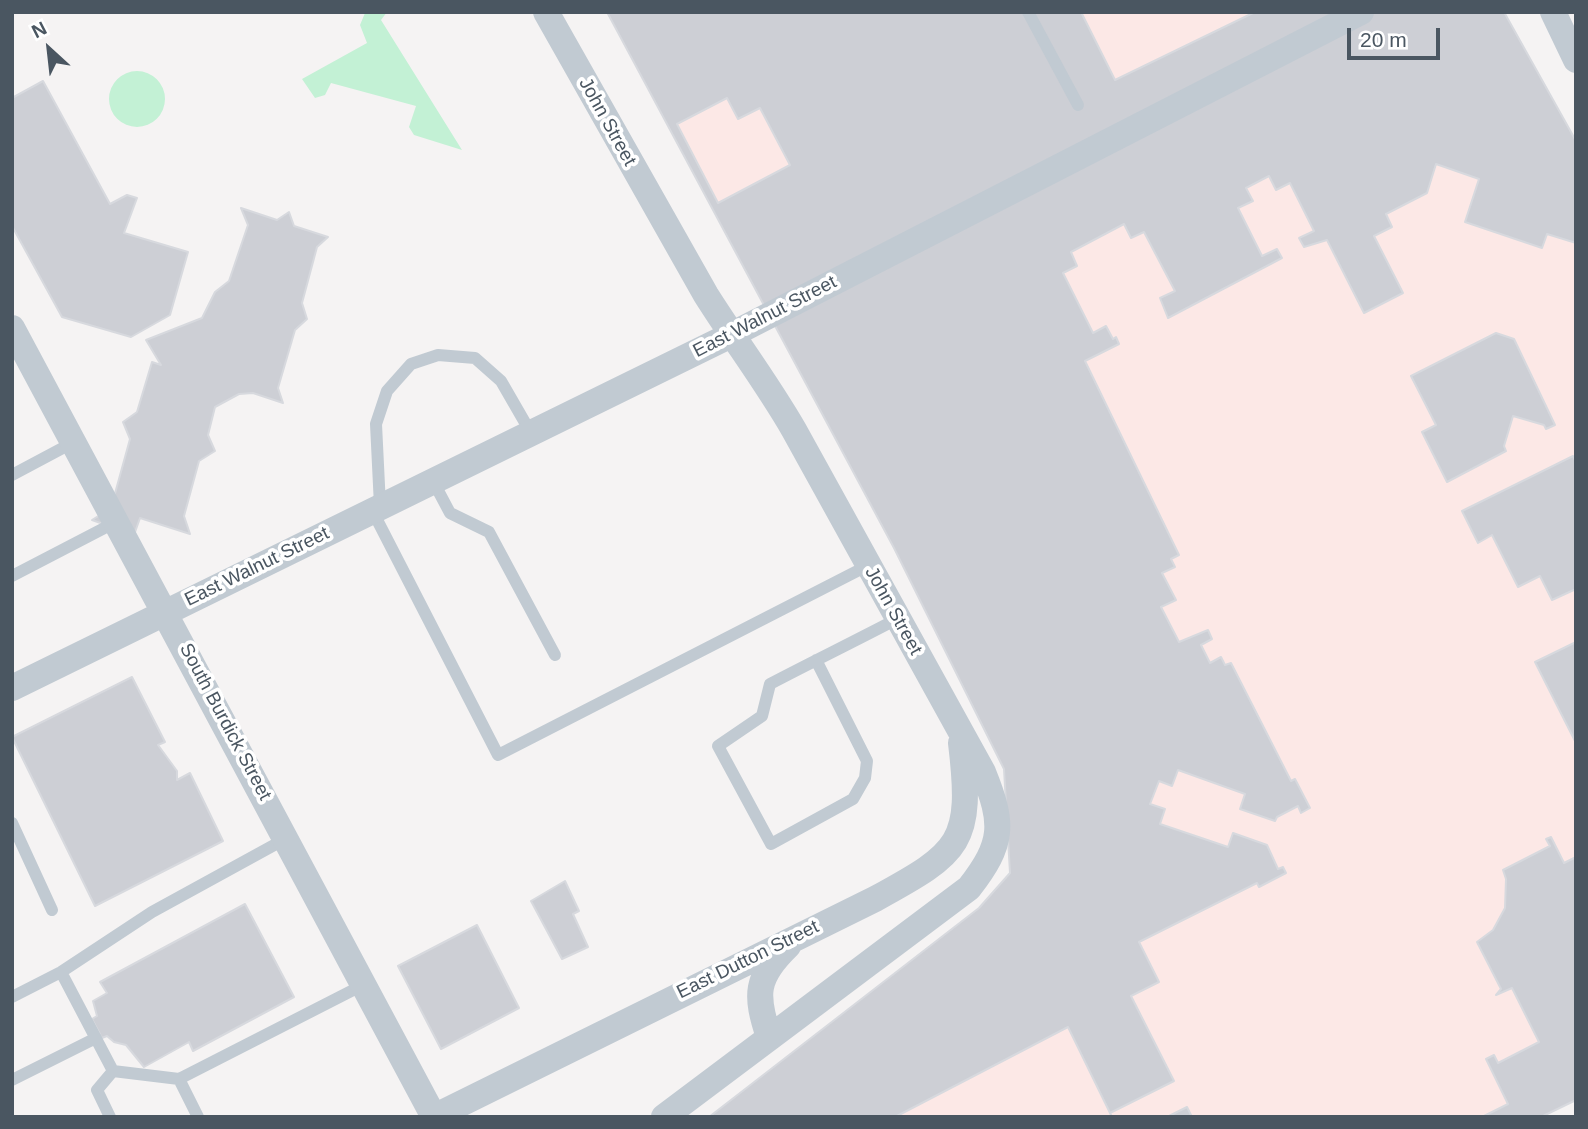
<!DOCTYPE html>
<html>
<head>
<meta charset="utf-8">
<style>
	body { margin:0 }
	#map { position:relative; width:1588px; height:1129px; overflow:hidden; background:#f5f3f3; font-family:Arial,sans-serif }
	canvas { display:block }
	.frame { position:absolute; inset:0; border:14px solid #4a5661; pointer-events:none }
	.north { position:absolute; left:14px; top:14px; width:70px; height:70px; -webkit-text-stroke:5px #fff; paint-order:stroke; rotate:333deg; font-size:19px; font-weight:700; line-height:28px; text-align:center; color:#4a5661 }
	.north::after { content:''; display:block; margin:auto; width:24px; height:32px; background:#4a5661; clip-path:polygon(50% 0,100% 100%,50% 72%,0 100%) }
	.scale { position:absolute; left:1347px; top:28px; width:93px; height:32px; box-sizing:border-box; border:4px solid #4a5661; border-top:0; padding-left:9px; font-size:21px; line-height:24px; white-space:nowrap; color:#4a5661; -webkit-text-stroke:5px #fff; paint-order:stroke }
</style>
</head>
<body>
<div id="map">
<canvas width="1588" height="1129"></canvas>
<div class="frame"></div>
<div class="north">N</div>
<div class="scale">20 m</div>
</div>
<script>
const ctx = document.querySelector('canvas').getContext('2d');
ctx.lineJoin = 'round';
function fill(path, color) { ctx.fillStyle = color; ctx.fill(path, 'evenodd'); }
function strokePath(path, color, width, dash) { ctx.strokeStyle = color; ctx.lineWidth = width; ctx.lineCap = dash ? 'butt' : 'round'; ctx.setLineDash(dash || []); ctx.stroke(path); }
function drawText(font, color, halo, rows, align = 'center') {
  ctx.font = font + ' Arial,sans-serif'; ctx.lineWidth = 7; ctx.setLineDash([]); ctx.textBaseline = 'middle'; ctx.strokeStyle = halo; ctx.fillStyle = color; for (const [text, x, y, turn = 0] of rows) {
    ctx.save(); ctx.translate(x, y); ctx.rotate((+turn || 0) * Math.PI / 180); ctx.textAlign = isNaN(turn) ? turn : align; if (halo) ctx.strokeText(text, 0, 0); ctx.fillText(text, 0, 0); ctx.restore();
  }
}
fill(new Path2D(`
	M607,12H1504L1576,141V1100L1541,1117H709L979,908L1010,873L1004,769L894,548Z`), '#fce8e6');
fill(new Path2D(`
	M387,12L381,20L462,150L414,135L409,127L416,106L331,83L325,95L315,98L302,79L367,43L360,25L365,13Z
	M109 99a28 28 0 1 1 56 0a28 28 0 1 1-56 0Z`), '#c3f1d5');
const building = new Path2D(`
	M607,12H1504L1576,141V243L1547,234L1542,248L1465,222L1479,179L1436,164L1427,193L1386,214L1392,227L1374,236L1403,293L1364,313L1327,240L1304,247L1299,238L1314,231L1290,183L1276,190L1269,176L1246,188L1253,201L1238,208L1262,256L1277,249L1282,258L1168,318L1160,298L1175,291L1144,232L1131,238L1124,224L1071,252L1077,266L1063,273L1093,333L1106,326L1113,339L1116,337L1119,344L1085,361L1179,555L1171,559L1175,567L1162,573L1176,600L1161,607L1179,642L1208,630L1212,639L1201,645L1210,663L1221,657L1225,665L1231,663L1291,781L1295,779L1310,808L1301,813L1298,806L1277,817L1275,821L1240,809L1245,794L1178,770L1172,786L1159,781L1150,804L1165,809L1160,824L1228,847L1233,833L1267,845L1278,869L1283,867L1286,873L1259,887L1257,883L1139,942L1159,982L1131,996L1174,1081L1110,1113L1112,1117H709L979,908L1010,873L1004,769L894,548Z
	M1081,12H1255L1115,80Z
	M43,81L110,204L127,195L137,198L124,233L188,252L170,315L131,337L62,317L12,226V98Z
	M727,98L738,119L760,108L790,165L718,203L677,124Z
	M241,208L277,220L289,212L294,226L328,237L317,247L302,303L307,319L295,330L278,388L283,403L253,393L239,394L215,407L208,435L215,451L199,461L184,516L190,534L140,518L134,535L92,520L111,508L130,439L123,422L137,412L152,362L161,365L146,340L202,318L215,292L229,281L248,225Z
	M1496,333L1514,339L1555,425L1546,429L1544,425L1513,416L1504,446L1506,451L1447,482L1422,432L1436,425L1411,376Z
	M1573,456L1576,462V589L1552,600L1540,576L1518,587L1492,535L1478,543L1462,511Z
	M1576,642V743L1535,662Z
	M132,677L165,742L158,745L177,771V780L190,773L223,841L95,906L12,737Z
	M1551,837L1564,863L1576,857V1100L1541,1117H1482L1508,1104L1486,1059L1494,1055L1498,1063L1539,1042L1512,988L1496,995L1501,989L1477,942L1493,930L1505,908L1506,879L1503,870L1550,846L1546,839Z
	M565,881L579,911L573,914L588,947L562,959L531,901Z
	M245,904L294,997L193,1051L189,1042L144,1067L126,1045L114,1042L107,1036L102,1038L92,1019L97,1016L93,1001L107,993L100,982Z
	M477,925L519,1008L441,1049L398,966Z
	M1068,1027L1112,1117H895L1020,1052Z
	M1187,1107L1192,1117H1167Z`);
fill(building, '#cdcfd5');
strokePath(building, '#d7d9de', 2);
strokePath(new Path2D(`
	M1028,12L1078,105
	M12,475L74,442
	M433,481L450,513L489,532L555,655
	M380,506L376,424L387,391L411,364L438,355L475,358L501,381L531,433
	M372,510L498,755L867,566
	M12,576L116,522
	M816,660L867,761L865,778L853,799L771,844L718,746L762,716L770,684C812,662 855,641 897,619
	M12,823L52,910
	M61,972L113,1071L179,1079L365,984
	M12,997L61,972L152,912L287,838
	M179,1079L198,1117
	M12,1080L96,1038
	M110,1117L97,1090L113,1071`), '#c1cad2', 12);
strokePath(new Path2D(`
	M546,12L706,295C735,341 767,383 794,430L983,772C1004,824 1004,843 969,888L664,1117
	M1553,12L1576,60
	M12,328L434,1117
	M12,688L731,335L1361,12
	M769,1037C755,995 755,978 788,946
	M434,1117L875,899C961,852 973,843 961,743`), '#c1cad2', 26);
drawText('19px', '#4a5661', '#fff', [
	["John Street",607,122,61],
	["East Walnut Street",765,317,-27],
	["East Walnut Street",257,567,-26],
	["John Street",893,611,61],
	["South Burdick Street",225,722,62],
	["East Dutton Street",748,960,-26]
]);
</script>
</body>
</html>
